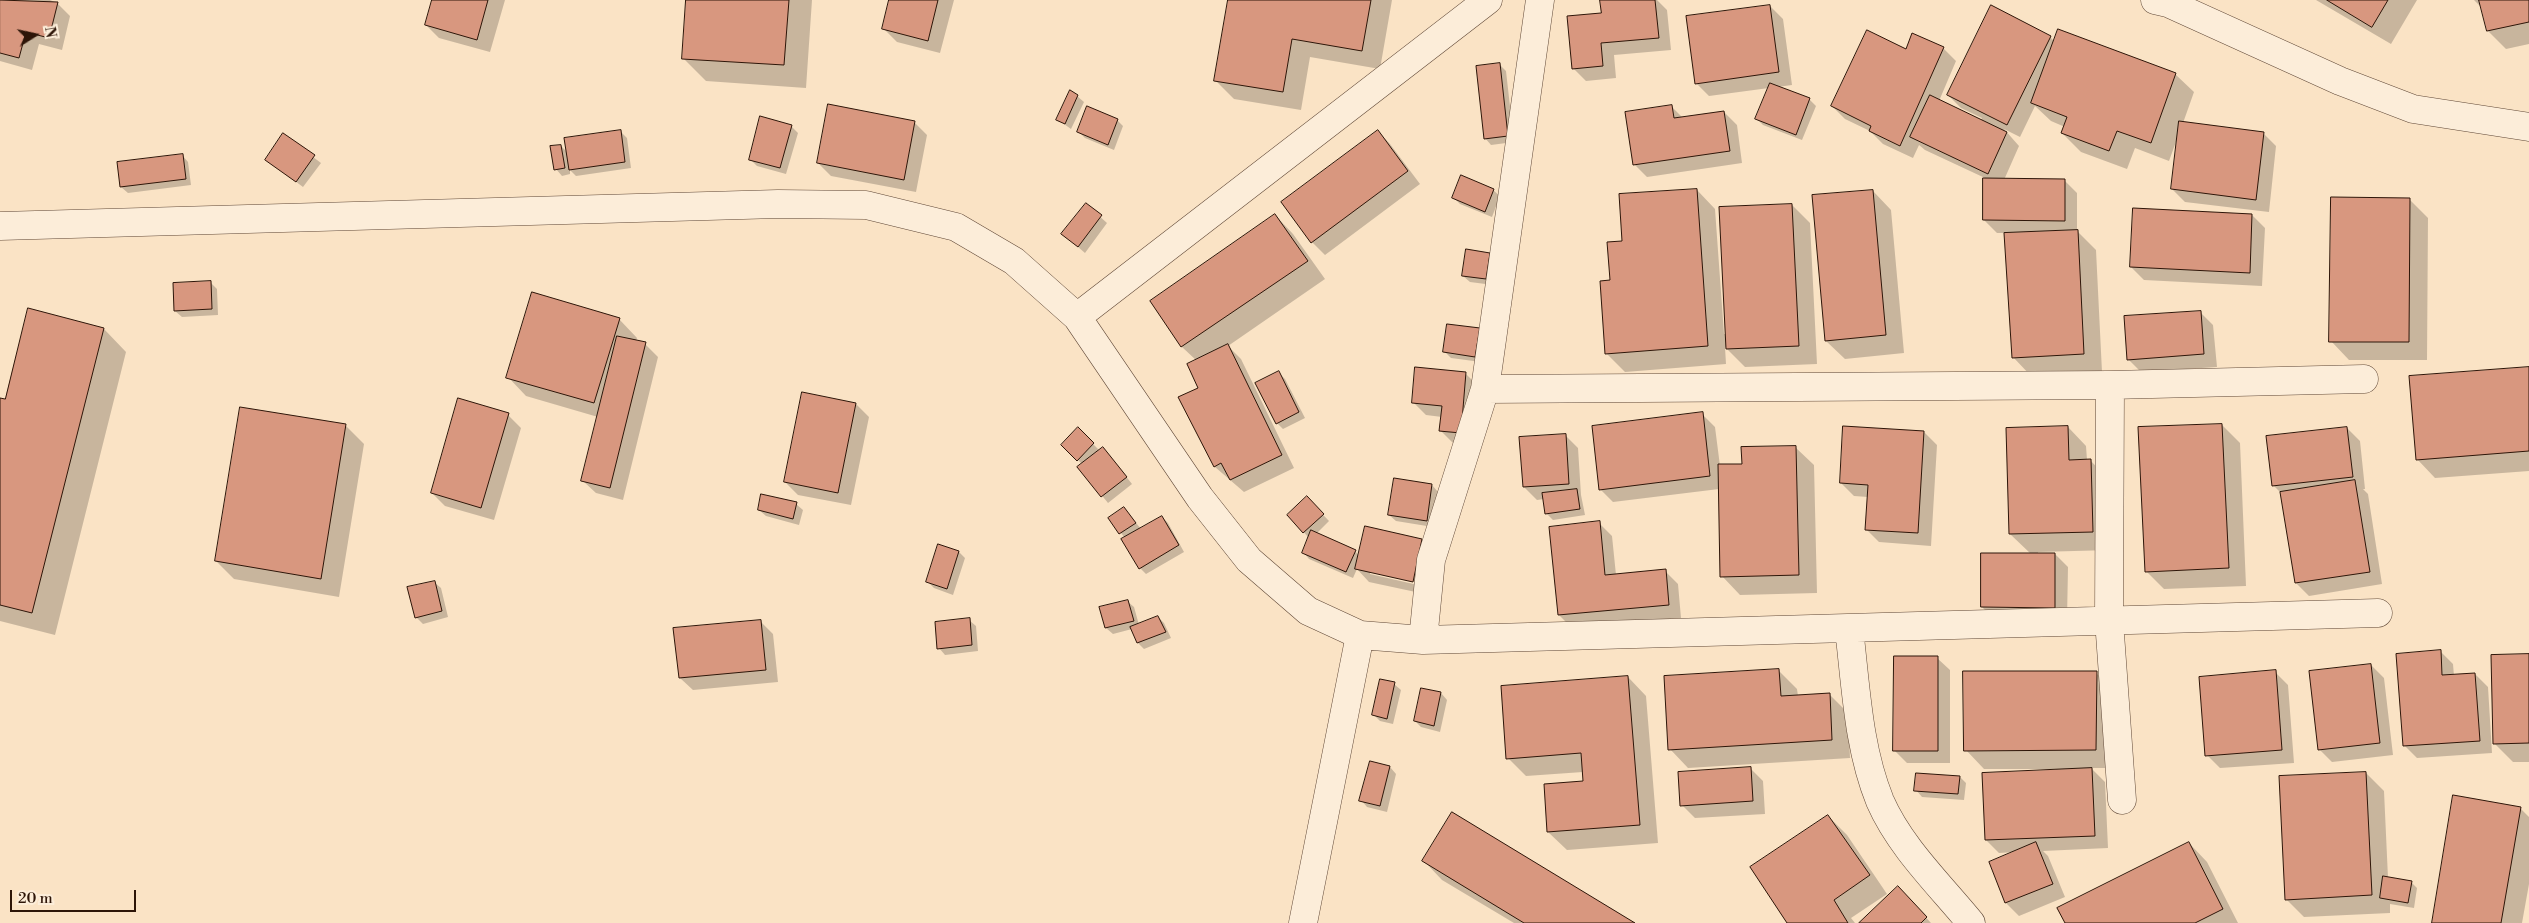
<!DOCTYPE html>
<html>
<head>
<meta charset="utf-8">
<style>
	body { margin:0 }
	#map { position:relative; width:2529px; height:923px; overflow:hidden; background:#fae3c5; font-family:"Libre Bodoni",serif }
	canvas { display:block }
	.north { position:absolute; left:10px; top:10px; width:50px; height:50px; -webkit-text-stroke:4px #fcedd9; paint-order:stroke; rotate:80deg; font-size:14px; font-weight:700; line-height:20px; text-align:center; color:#2d1508 }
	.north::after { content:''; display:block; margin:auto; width:18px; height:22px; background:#2d1508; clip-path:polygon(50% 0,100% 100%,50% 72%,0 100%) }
	.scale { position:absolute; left:10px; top:890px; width:126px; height:22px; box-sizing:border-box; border:2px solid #2d1508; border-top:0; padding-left:6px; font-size:15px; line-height:18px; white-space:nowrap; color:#2d1508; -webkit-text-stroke:4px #fcedd9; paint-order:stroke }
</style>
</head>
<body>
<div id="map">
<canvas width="2529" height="923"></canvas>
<div class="north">N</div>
<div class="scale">20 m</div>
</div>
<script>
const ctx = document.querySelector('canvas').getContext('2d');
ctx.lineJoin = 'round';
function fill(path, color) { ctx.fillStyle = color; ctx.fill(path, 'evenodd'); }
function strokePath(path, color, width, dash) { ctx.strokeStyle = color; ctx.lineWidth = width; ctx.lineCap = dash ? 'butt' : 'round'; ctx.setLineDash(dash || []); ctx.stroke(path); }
fill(new Path2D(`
	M0,0H50L57,3L70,16L62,50L39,44L32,70L0,61Z
	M434,0H505L490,52L439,38L426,25Z
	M687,0H812L806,88L706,81L683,58Z
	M891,0H954L940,53L897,42L884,29Z
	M1229,0H1392L1380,69L1310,57L1301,110L1234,99L1215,80Z
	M1619,0H1657L1667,10L1671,50L1614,55L1616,78L1586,81L1573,68L1602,14Z
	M2316,0H2417L2391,44Z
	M2474,0H2529V44L2506,49L2488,31L2483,9Z
	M1770,6L1783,19L1792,85L1777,87L1809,99L1816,106L1802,140L1763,125L1757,119L1769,88L1709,96L1696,83Z
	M2050,37L2055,42L2175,74L2194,92L2183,123L2263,133L2276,146L2269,212L2185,202L2172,189L2177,139L2169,161L2135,148L2127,169L2081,152L2062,133L2065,127L2051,121L2035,106L2020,137L2004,129L2019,146L2004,180H2064L2077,193V231L2096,250L2102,372L2031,376L2013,357L2006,233H1997L1984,220L1985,178L1925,150L1919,145L1913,158L1883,144L1870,131L1845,119L1832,106L1907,50L1943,48L1956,61L1939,101L1981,120L1982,118L1961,108L1948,95Z
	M1499,64L1506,71L1514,142L1491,145L1485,138Z
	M1077,96L1084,102L1071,129L1057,119Z
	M1671,106L1683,118L1724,112L1737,125L1742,163L1647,177L1634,164Z
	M1117,120L1123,126L1114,150L1085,138L1079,132Z
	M914,122L927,135L916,192L831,176L818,163Z
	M791,126L798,133L786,174L757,166L750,159Z
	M620,131L627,138L631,168L576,176L570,170V174L562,176L556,169L561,146L567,152Z
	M1378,131L1390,144L1420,184L1325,255L1312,242Z
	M284,135L321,163L303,187L267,160Z
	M182,155L188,162L191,185L128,193L121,187L118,163Z
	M1493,190L1500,196L1492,217L1460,204L1454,198Z
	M1697,190L1715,209L1724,334H1726L1792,205L1810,223L1817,364L1745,367L1725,347L1726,364L1625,372L1606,353L1611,282L1623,242Z
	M1873,191L1891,210L1904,353L1845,359L1826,341Z
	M2409,199L2428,218L2427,360H2349L2331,341Z
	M1086,204L1107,223L1085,253L1063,234Z
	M1275,215L1293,234L1325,279L1228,346L1241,359L1294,468L1244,492L1215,467L1204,448L1180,398L1199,388L1197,361L1182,347L1152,302Z
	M2252,215L2265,228L2262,286L2144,280L2131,267Z
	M1490,254L1496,260L1493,285L1470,282L1463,276Z
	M210,282L217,289L218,315L182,317L175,311Z
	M29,310L104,329L126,352L55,635L0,621V400L6,401Z
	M2200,312L2213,325L2217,367L2141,372L2128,359Z
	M619,319L637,338L636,341L645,344L658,357L623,500L596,493L583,481L598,417L526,396L508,377Z
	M1479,329L1481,362L1451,358L1445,352Z
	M2529,368V471L2435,478L2417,459Z
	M1278,372L1285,379L1305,418L1283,429L1277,423Z
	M1465,373L1478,386L1454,444L1441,431L1442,417L1426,415L1413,402Z
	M803,394L856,404L869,417L851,505L798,495L785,482Z
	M1702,414L1715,427L1720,466L1743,465L1795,447L1814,465L1817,593L1740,595L1722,576L1719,489L1613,502L1600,489Z
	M508,415L521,428L494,520L445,506L432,493Z
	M2222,425L2240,443L2246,586L2164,589L2146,571Z
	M346,426L364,444L339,597L234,579L216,561Z
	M2068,427L2086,446L2087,460H2090L2108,479L2111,550L2038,552V554H2055L2068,567L2067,620H1995L1982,607L2031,554L2010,534Z
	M2347,428L2360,441L2365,489H2363L2368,494L2382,584L2309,596L2296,583L2281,493L2273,485Z
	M1078,429L1100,451L1109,455L1132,484L1108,503L1079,467L1083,465L1063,445Z
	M1924,432L1937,445L1931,546L1879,542L1866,529L1868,497L1854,496L1841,483Z
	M1565,435L1578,448L1581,495L1585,515L1553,520L1546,513L1544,499L1537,500L1524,487Z
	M1432,485L1438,492L1433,527L1396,521L1389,515Z
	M1307,498L1329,521L1316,534L1355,551L1359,556L1422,540L1434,553L1425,594L1369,582L1357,569L1353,578L1309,559L1303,552L1309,538L1289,516ZM1370,571L1419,582L1418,585L1370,574Z
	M796,504L803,510L799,525L766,516L759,510Z
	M1124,508L1141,529L1162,517L1168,523L1184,552L1146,574L1140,568L1125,538L1109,518Z
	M1599,523L1612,536L1616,575L1665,571L1678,584L1681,618L1572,628L1559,615Z
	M959,552L965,558L953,595L934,588L928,582Z
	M434,582L441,588L448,617L423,624L416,617Z
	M1127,601L1134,607L1139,625L1158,617L1164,623L1171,638L1144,649L1138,643L1132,629L1113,634L1106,628L1101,608Z
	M969,620L976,626L978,651L945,655L939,648Z
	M760,621L773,634L778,682L693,690L680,678Z
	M2440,651L2453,664L2454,676L2475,674L2488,687L2492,753L2417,758L2404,745Z
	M2529,655V762H2513L2495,744Z
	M1937,658L1950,670V763H1907L1894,750Z
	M2371,665L2384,678L2393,755L2332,762L2319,749Z
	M1779,671L1797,689L1798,696L1829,694L1848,713L1850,758L1688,768L1670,749Z
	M2275,672L2288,685L2294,763L2220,768L2207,755Z
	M2096,673L2115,691L2114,768H2091L2105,782L2108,848L2043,851L2048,856L2065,897L2019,916L2006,903L1990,862L2014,852L1999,853L1986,840L2056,769H1984L1966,750Z
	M1628,677L1646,696L1658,843L1567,850L1548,832L1584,782L1583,772L1526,776L1508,758Z
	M1394,684L1401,690L1393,724L1380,721L1373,714Z
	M1441,693L1447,700L1440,732L1421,727L1415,721Z
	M1371,762L1390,767L1396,774L1387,812L1367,807L1361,800Z
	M1750,768L1763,781L1765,814L1695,818L1682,805Z
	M2366,773L2384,791L2388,878L2411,882L2417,888L2414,908L2390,904V913L2304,917L2286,899Z
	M1960,777L1966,783L1964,800L1922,797L1916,790Z
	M2520,808L2529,817V884L2522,923H2433Z
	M1828,816L1847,835L1887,894L1851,918L1855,923H1789Z
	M2189,843L2207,862L2238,923H2066Z
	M1424,861L1632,923H1514L1442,880Z
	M1911,901L1931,923H1861Z`), '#0003');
const building = new Path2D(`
	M0,0L58,2L49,38L26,32L19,58L0,53Z
	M432,0H488L477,40L425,25Z
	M686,0H789L784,65L682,59Z
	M889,0H938L928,41L882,29Z
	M1228,0H1371L1362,51L1292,39L1283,92L1214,81Z
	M1600,0H1655L1659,38L1601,43L1603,66L1572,69L1567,16L1601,13Z
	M2327,0H2388L2372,27Z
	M2479,0H2529V22L2487,31Z
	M1770,5L1779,72L1695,84L1686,16Z
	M1991,5L2051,36L2007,125L1947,95Z
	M2058,29L2176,73L2151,143L2117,131L2109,151L2061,133L2067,117L2031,103Z
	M1867,30L1906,49L1912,33L1944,47L1900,146L1869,131L1871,126L1831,106Z
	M1500,63L1508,136L1484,139L1476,66Z
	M1770,83L1810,98L1796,135L1755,119Z
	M1070,90L1078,95L1065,124L1056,120Z
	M1930,95L2007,132L1988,174L1910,137Z
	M828,104L915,121L904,180L817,163Z
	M1672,105L1674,118L1724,111L1730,151L1633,165L1625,112Z
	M1087,106L1118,119L1108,145L1077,132Z
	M760,116L792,125L780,168L749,160Z
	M2179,121L2264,132L2256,200L2171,189Z
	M621,130L625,162L569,170L564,138Z
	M1378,130L1408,171L1311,243L1281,202Z
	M283,133L315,155L296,182L265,160Z
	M561,145L565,168L554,170L550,146Z
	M183,154L186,179L120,187L117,162Z
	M1461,175L1494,189L1485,212L1452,198Z
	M1983,178L2065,179V221L1983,220Z
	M1697,189L1708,346L1605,354L1600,281L1610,280L1607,242L1622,241L1619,194Z
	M1873,190L1886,335L1825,341L1812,195Z
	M2331,197L2410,198L2409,342H2329Z
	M1086,203L1102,215L1078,247L1061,234Z
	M1792,204L1799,346L1726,349L1719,207Z
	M2133,208L2252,214L2250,273L2130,267Z
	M1275,214L1308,261L1181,347L1150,301Z
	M2078,230L2084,354L2012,358L2004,233Z
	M1466,249L1490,253L1486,279L1462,276Z
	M211,281L212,309L174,311L173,283Z
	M532,292L620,318L594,403L506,378Z
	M28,308L104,328L32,613L0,605V398L5,399Z
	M2201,311L2204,354L2127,360L2124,316Z
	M1447,324L1480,328L1475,357L1443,352Z
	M617,336L646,342L610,488L581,481Z
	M1228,344L1282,455L1230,480L1221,463L1214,467L1178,397L1198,388L1187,364Z
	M1415,367L1466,372L1461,433L1439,431L1442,406L1412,403Z
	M2529,367V451L2416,460L2409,376Z
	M1279,371L1299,412L1276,424L1255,383Z
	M802,392L856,403L838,493L784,482Z
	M458,398L509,413L481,508L431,493Z
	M240,407L346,424L321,579L215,561Z
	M1703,412L1710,476L1599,490L1592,426Z
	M2222,424L2229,568L2145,572L2138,427Z
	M1843,426L1924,431L1918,533L1865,530L1868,485L1840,483Z
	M2068,426L2069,460L2091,459L2093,532L2009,534L2006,428Z
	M1078,427L1094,443L1077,461L1061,445Z
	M2347,427L2353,477L2272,486L2266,436Z
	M1566,434L1569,484L1523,487L1519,437Z
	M1796,446L1799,575L1720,577L1718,464H1742L1741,447Z
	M1103,447L1127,477L1101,497L1077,467Z
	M1394,478L1432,484L1427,521L1388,515Z
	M2355,480L2370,572L2295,583L2280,492Z
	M1577,489L1580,509L1545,514L1542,493Z
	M761,494L797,502L793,519L758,510Z
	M1307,496L1324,514L1303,533L1287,515Z
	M1124,507L1136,523L1119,534L1108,518Z
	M1162,516L1179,545L1139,569L1121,539Z
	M1600,521L1605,575L1666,569L1669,605L1558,615L1549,527Z
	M1365,526L1422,539L1413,582L1355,569Z
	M1311,530L1356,550L1346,572L1302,553Z
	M938,544L959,551L947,589L926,582Z
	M1981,553H2055V608L1981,607Z
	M435,581L442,611L415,618L407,587Z
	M1128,600L1134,621L1105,628L1099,607Z
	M1158,616L1166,632L1137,643L1130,627Z
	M970,618L972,645L937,649L935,622Z
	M761,620L766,670L679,678L673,628Z
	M2441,650L2442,675L2475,673L2480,741L2403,746L2396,654Z
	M2529,654V743L2493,744L2491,655Z
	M1894,656H1938V751H1893Z
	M2371,664L2380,743L2318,750L2309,671Z
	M1779,669L1781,696L1830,693L1832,740L1668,750L1664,676Z
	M2276,670L2282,750L2205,756L2199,677Z
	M1963,671H2097L2096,750L1964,751Z
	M1628,676L1640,825L1547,832L1544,784L1583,781L1581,753L1506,759L1501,686Z
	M1380,679L1395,682L1387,719L1372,715Z
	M1421,688L1441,692L1434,726L1414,721Z
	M1370,761L1390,766L1380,806L1359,801Z
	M1751,767L1753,801L1680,806L1678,772Z
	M2092,768L2095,836L1985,840L1982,773Z
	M2366,772L2372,895L2285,900L2279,776Z
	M1916,773L1960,776L1958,794L1914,791Z
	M2453,795L2521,807L2501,923H2432Z
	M1452,812L1635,923H1524L1422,861Z
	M1828,815L1870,875L1834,900L1848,923H1787L1750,867Z
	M2036,842L2053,884L2005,903L1989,862Z
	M2189,842L2223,909L2195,923H2065L2057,908Z
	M2383,876L2412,881L2408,903L2380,898Z
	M1898,886L1927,917L1921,923H1859Z`);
fill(building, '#d8977f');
strokePath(building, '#2d1508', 1);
const minor = new Path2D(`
	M2155,0L2168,3L2340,81L2413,109L2529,127
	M0,226L778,204L866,205L956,227L1014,261L1077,317L1200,498L1249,560L1308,611L1360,635L1423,640L2378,613
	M1077,317L1488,0
	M2110,385L2109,620L2122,800
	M1485,389L2110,385L2364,379
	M1849,629C1856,687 1858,747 1880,801C1900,847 1940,885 1971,923
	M1423,640L1431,560L1485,389L1540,0
	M1303,923L1360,635`);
strokePath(minor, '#604837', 29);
strokePath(minor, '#fcedd9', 28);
</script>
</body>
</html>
